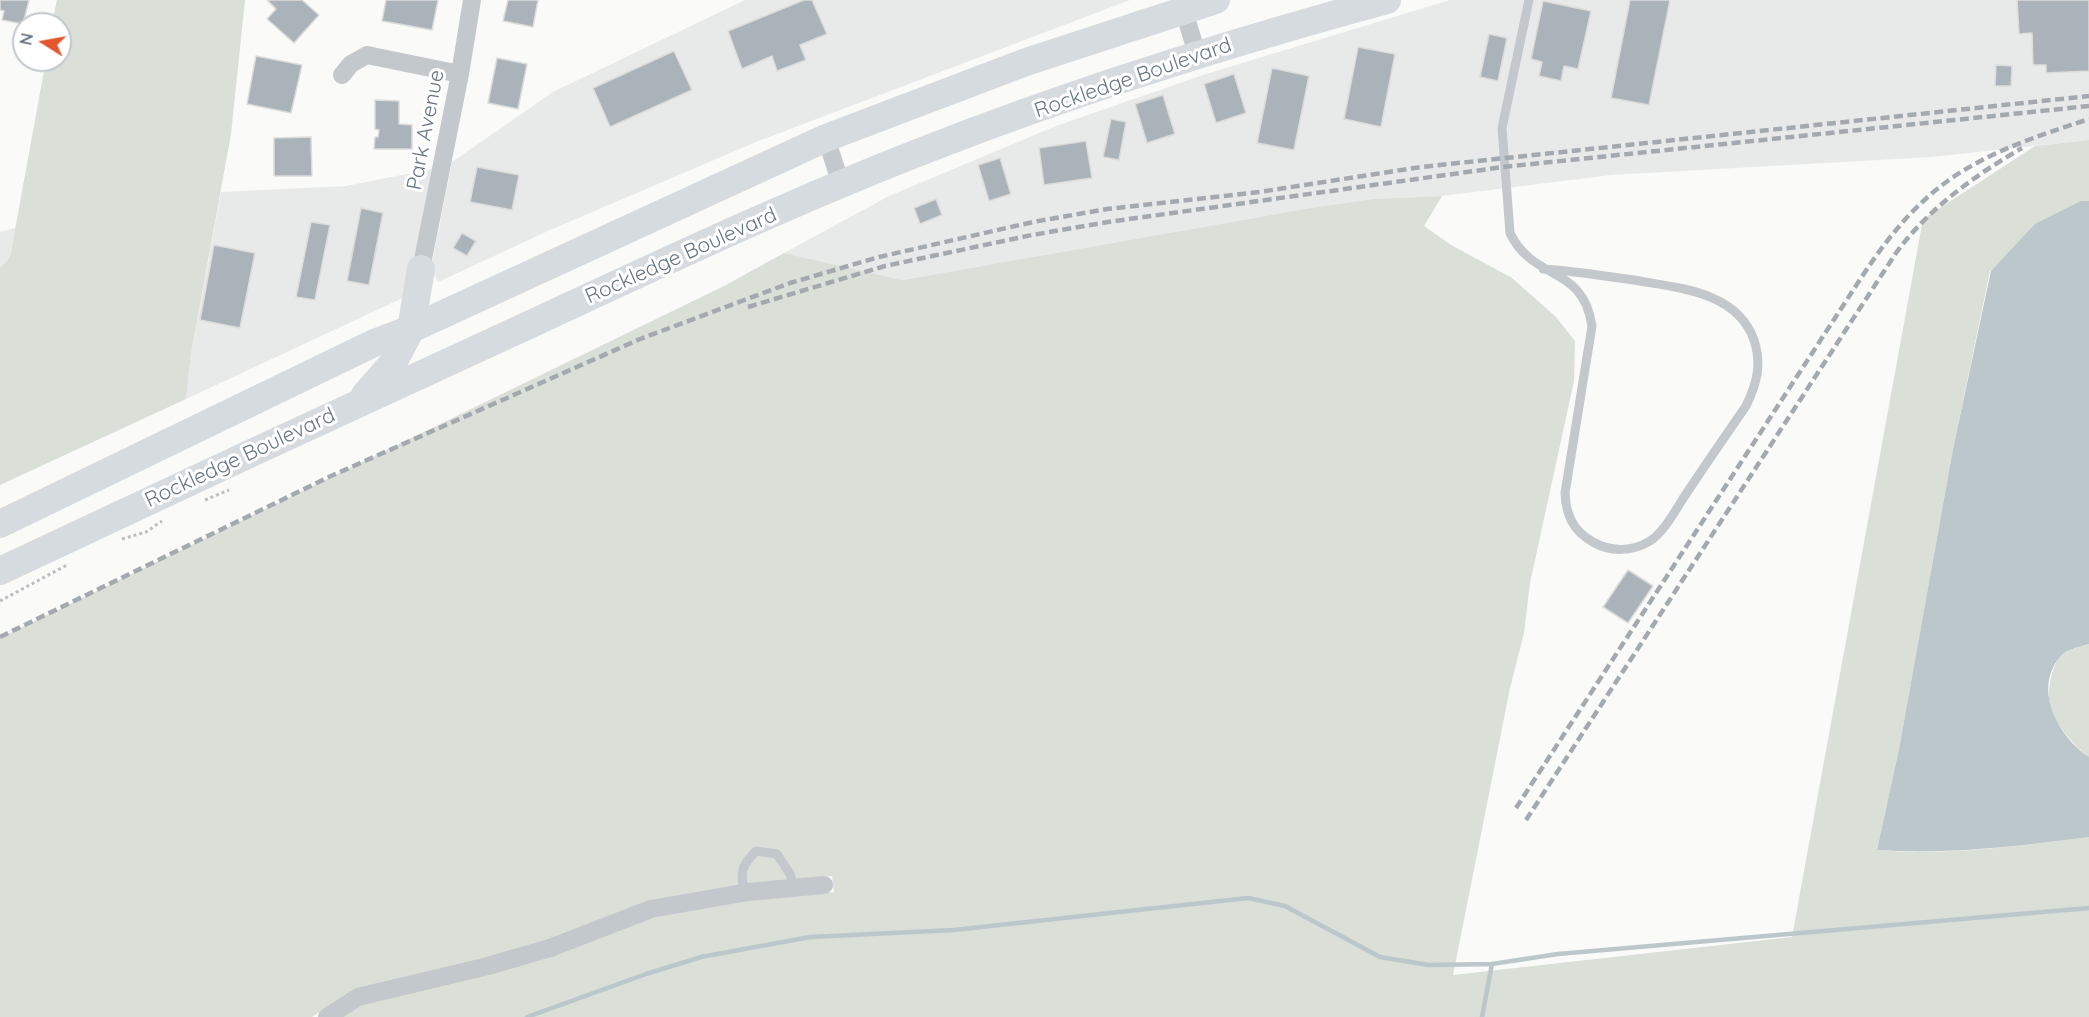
<!DOCTYPE html>
<html>
<head>
<meta charset="utf-8">
<style>
	body { margin:0 }
	#map { position:relative; width:2089px; height:1017px; overflow:hidden; background:#fafaf8; font-family:Quicksand,sans-serif }
	canvas { display:block }
	.north { position:absolute; left:12px; top:12px; width:60px; height:60px; box-sizing:border-box; background:#fff; border:2px solid #c1c8cd; border-radius:50%; rotate:281deg; font-size:16px; font-weight:700; line-height:24px; text-align:center; color:#657683 }
	.north::after { content:''; display:block; margin:auto; width:21px; height:27px; background:#e4572e; clip-path:polygon(50% 0,100% 100%,50% 72%,0 100%) }
</style>
</head>
<body>
<div id="map">
<canvas width="2089" height="1017"></canvas>
<div class="north">N</div>
</div>
<script>
const ctx = document.querySelector('canvas').getContext('2d');
ctx.lineJoin = 'round';
function fill(path, color) { ctx.fillStyle = color; ctx.fill(path, 'evenodd'); }
function strokePath(path, color, width, dash) { ctx.strokeStyle = color; ctx.lineWidth = width; ctx.lineCap = dash ? 'butt' : 'round'; ctx.setLineDash(dash || []); ctx.stroke(path); }
function drawText(font, color, halo, rows, align = 'center') {
  ctx.font = font + ' Quicksand,sans-serif'; ctx.lineWidth = 6; ctx.setLineDash([]); ctx.textBaseline = 'middle'; ctx.strokeStyle = halo; ctx.fillStyle = color; for (const [text, x, y, turn = 0] of rows) {
    ctx.save(); ctx.translate(x, y); ctx.rotate((+turn || 0) * Math.PI / 180); ctx.textAlign = isNaN(turn) ? turn : align; if (halo) ctx.strokeText(text, 0, 0); ctx.fillText(text, 0, 0); ctx.restore();
  }
}
fill(new Path2D(`
	M745,0H1130L756,142L548,231L438,282L431,268L452,162L553,92Z
	M1450,0H2089V140L1932,157L1611,175L1442,196L1372,199L1311,208L902,280L784,253L889,196L1056,126L1206,74Z
	M432,169L407,296L186,399L191,354L221,192L346,186Z
	M15,228L10,257L0,268V232Z`), '#e8e9e9');
fill(new Path2D(`
	M57,0H245L231,134L191,354L186,399L0,485V268L10,257L46,60H60V24H52Z
	M2089,140V201H2081L1990,271L1953,449L1899,749L1877,850C1948,856 2019,846 2089,837V1017H343L363,1004L654,917L750,900L834,892L832,876L746,884L485,958L356,989L312,1017H0V638L724,286L784,253L902,280L1311,208L1372,199L1442,196L1424,226L1451,245L1512,278L1556,317L1575,341L1574,381L1530,583L1524,633L1510,688L1453,975L1792,937L1923,219L2035,146Z
	M2089,644V757H2088C2075,745 2063,733 2054,717C2045,702 2049,673 2059,658C2066,650 2079,647 2089,644Z`), '#dadfd7');
fill(new Path2D(`
	M2081,201H2089V644C2080,647 2066,649 2060,657C2032,690 2059,737 2089,757V837C2019,846 1948,855 1877,850L1899,749L1953,449L1991,271L2035,224Z`), '#bbc7cb');
strokePath(new Path2D(`
	M527,1017L646,974L701,957L810,937L954,930L1248,898L1285,906L1380,957L1429,965L1492,964L1558,954L2089,908
	M1482,1017L1492,964`), '#bbc7cb', 4.5);
const building = new Path2D(`
	M0,0H29L23,24L2,20L4,11L0,10Z
	M267,0H302L319,15L294,43L267,19L276,9Z
	M386,0H438L432,30L382,21Z
	M508,0H538L533,27L503,21Z
	M804,0H812L827,34L800,45L806,60L777,71L772,56L742,69L728,31Z
	M1630,0H1670L1649,105L1611,98Z
	M2017,0H2089V71L2046,73V65H2033L2032,33L2019,34Z
	M1543,1L1591,11L1578,69L1564,66L1561,81L1539,76L1542,62L1531,59Z
	M1489,34L1507,38L1498,81L1480,77Z
	M1358,47L1395,54L1381,127L1344,119Z
	M674,51L692,90L610,127L593,88Z
	M256,56L302,65L291,113L247,104Z
	M497,58L527,64L518,109L488,103Z
	M1996,65L2012,66L2011,86H1995Z
	M1272,68L1309,76L1294,150L1257,143Z
	M1234,74L1246,113L1216,123L1204,84Z
	M1163,95L1175,134L1147,143L1135,104Z
	M375,100L399,101V124L412,125V149H374L375,137H378L379,130L375,129Z
	M1111,119L1126,122L1119,160L1103,157Z
	M311,137L312,176H274V138Z
	M1086,141L1092,178L1044,185L1039,148Z
	M1000,158L1011,194L989,201L978,165Z
	M477,167L519,175L512,210L470,202Z
	M936,199L942,215L920,224L914,208Z
	M361,208L383,213L369,285L347,281Z
	M311,222L330,225L315,300L296,297Z
	M462,233L476,241L467,256L453,248Z
	M214,245L255,253L240,328L200,320Z
	M1628,570L1653,586L1628,623L1603,607Z`);
fill(building, '#aab3b9');
strokePath(building, '#dcdcda', 1.5);
strokePath(new Path2D(`
	M205,500L229,490
	M122,539L146,532L162,521
	M0,601L67,565`), '#bbbfc2', 3, [3, 3]);
strokePath(new Path2D(`
	M1529,0L1502,128L1510,233C1533,282 1583,264 1592,326L1565,493C1566,515 1573,531 1593,542C1610,552 1632,552 1650,541C1665,531 1676,509 1686,494C1706,464 1726,435 1746,406C1757,383 1762,365 1754,340C1737,291 1678,288 1634,280C1604,276 1574,271 1543,269
	M745,892C739,873 742,865 756,851L777,854L790,874L794,887`), '#c3c8cc', 9);
strokePath(new Path2D(`
	M1184,11L1197,54
	M342,75L351,64L367,55L460,74
	M826,138L841,184
	M421,269L460,74L472,0
	M327,1017L358,997L488,966L550,948L651,909L748,892L824,885`), '#c3c8cc', 18);
strokePath(new Path2D(`
	M365,395L393,363L411,329L421,269
	M0,524L374,343L411,329L826,138L1026,62L1216,0
	M0,571C173,489 346,409 520,329C652,268 784,205 920,152C1072,92 1229,43 1387,0`), '#d6dbdf', 28);
strokePath(new Path2D(`
	M748,307L885,266L1032,235L1108,222L1503,167L2089,106
	M0,637L331,476L640,339L790,283L879,257L1033,222L1107,209L1259,192L1421,167L2089,96
	M1516,808L1863,275C1929,175 1979,155 2089,119
	M1526,820L1896,253C1929,208 1974,176 2022,148`), '#a2aab0', 4.5, [9, 4.5]);
drawText('21px', '#657683', '#fff', [
	["Rockledge Boulevard",1133,78,-19],
	["Park Avenue",426,130,-79],
	["Rockledge Boulevard",681,256,-24],
	["Rockledge Boulevard",240,458,-25]
]);
</script>
</body>
</html>
